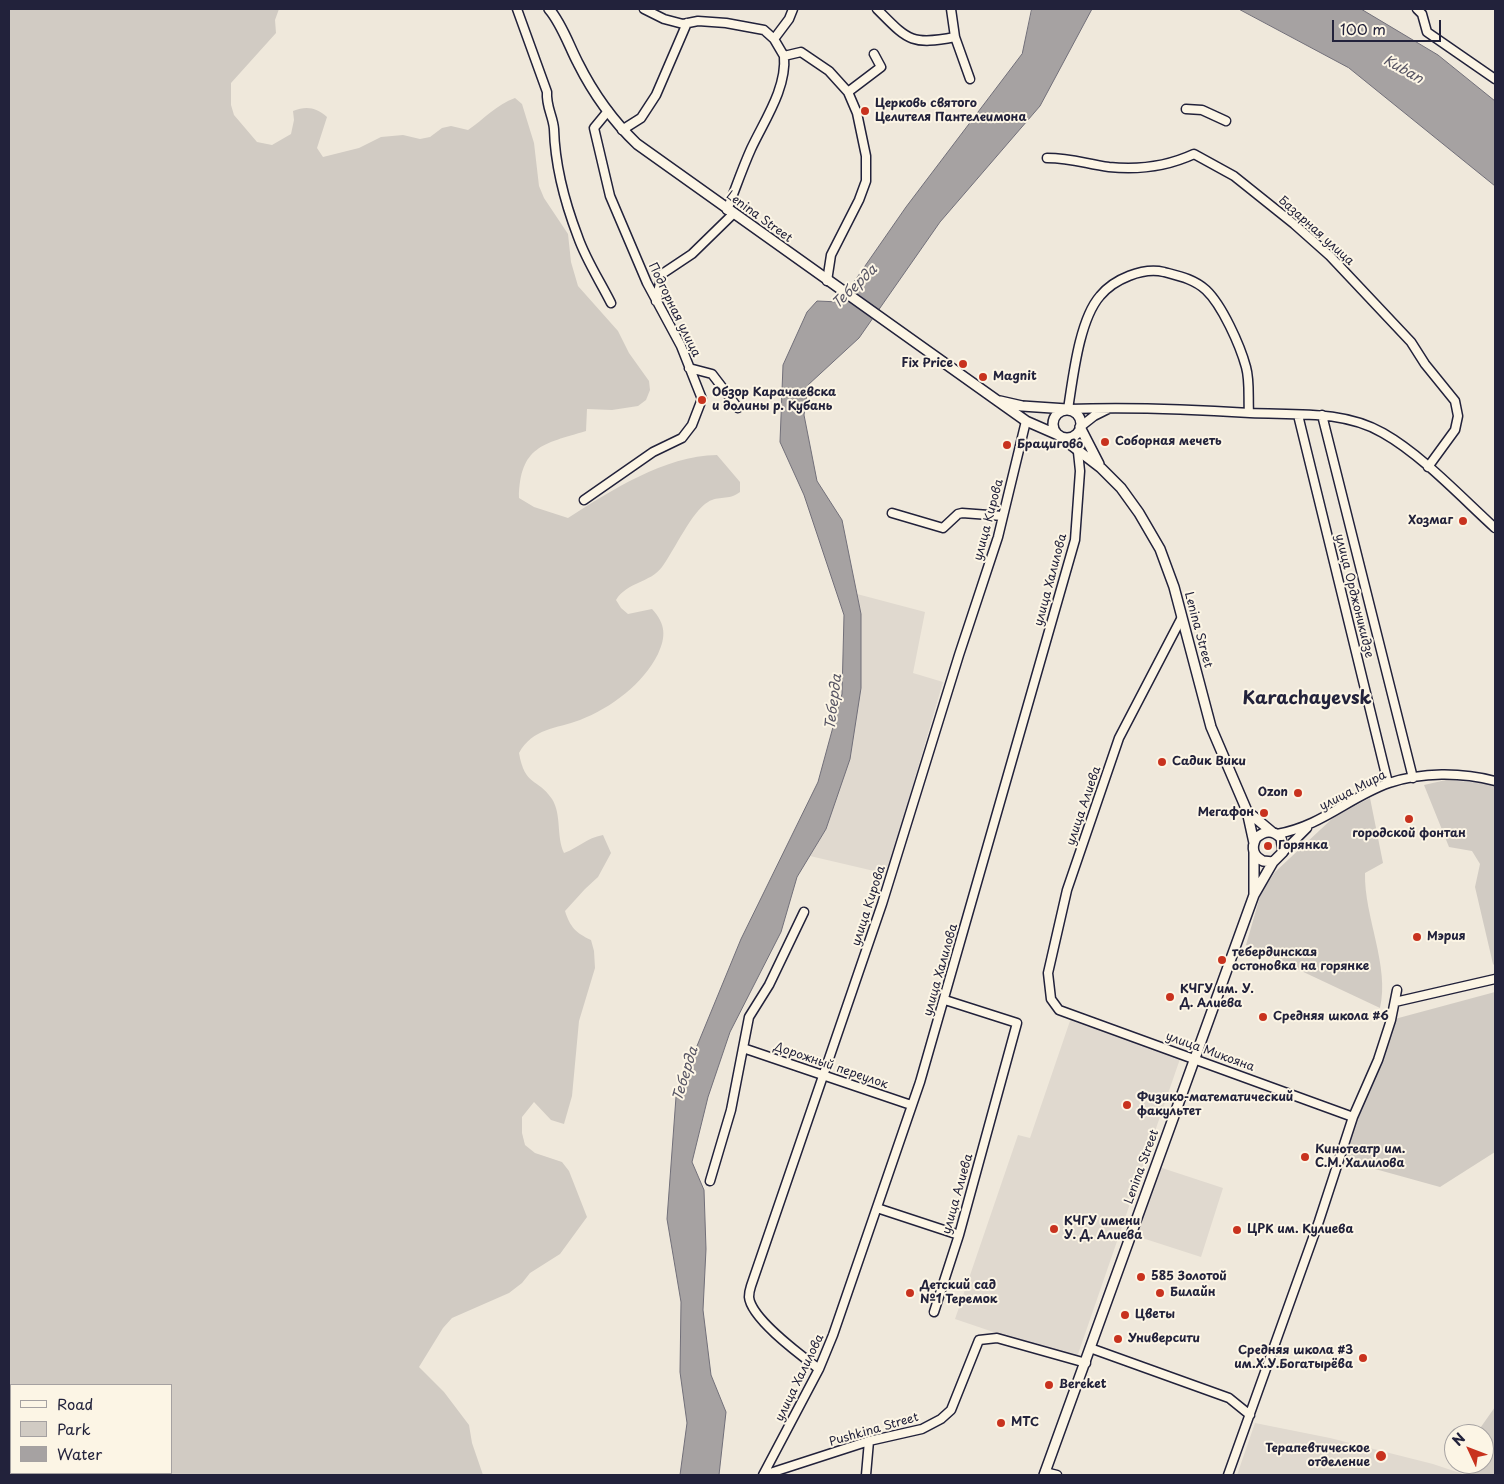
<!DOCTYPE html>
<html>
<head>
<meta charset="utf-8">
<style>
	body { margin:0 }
	#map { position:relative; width:1504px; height:1484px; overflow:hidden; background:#efe8db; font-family:"Playpen Sans",sans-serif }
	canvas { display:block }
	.frame { position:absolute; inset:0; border:10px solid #22223b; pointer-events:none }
	.legend { position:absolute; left:10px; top:1384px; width:162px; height:90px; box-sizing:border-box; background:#fcf5e5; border:1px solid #a5a1a1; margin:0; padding:6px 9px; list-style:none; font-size:15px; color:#22223b }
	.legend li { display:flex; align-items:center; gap:10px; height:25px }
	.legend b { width:25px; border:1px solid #a5a1a1 }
	.north { position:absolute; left:1444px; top:1424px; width:50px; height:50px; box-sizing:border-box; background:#fcf5e5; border:1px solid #a5a1a1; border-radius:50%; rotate:313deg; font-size:14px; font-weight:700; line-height:20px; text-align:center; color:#22223b }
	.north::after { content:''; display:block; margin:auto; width:18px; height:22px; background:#c8321e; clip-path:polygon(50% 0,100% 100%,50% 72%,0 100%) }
	.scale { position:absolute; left:1332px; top:20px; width:109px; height:22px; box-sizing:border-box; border:2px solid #22223b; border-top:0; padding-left:6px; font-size:15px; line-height:18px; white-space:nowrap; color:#22223b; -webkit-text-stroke:4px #fcf5e5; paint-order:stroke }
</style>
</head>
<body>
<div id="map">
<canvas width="1504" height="1484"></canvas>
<div class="frame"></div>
<ul class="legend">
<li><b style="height:6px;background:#fcf5e5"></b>Road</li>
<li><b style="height:14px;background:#d1cbc3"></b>Park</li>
<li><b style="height:14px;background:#a6a2a2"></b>Water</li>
</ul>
<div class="north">N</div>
<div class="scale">100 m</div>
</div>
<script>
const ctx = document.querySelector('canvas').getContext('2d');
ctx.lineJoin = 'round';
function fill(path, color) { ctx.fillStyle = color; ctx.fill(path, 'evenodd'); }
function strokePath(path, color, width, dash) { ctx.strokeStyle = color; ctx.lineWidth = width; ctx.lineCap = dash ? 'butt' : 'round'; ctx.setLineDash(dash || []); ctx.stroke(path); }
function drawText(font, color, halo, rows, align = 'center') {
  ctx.font = font + ' "Playpen Sans",sans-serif'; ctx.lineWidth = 4; ctx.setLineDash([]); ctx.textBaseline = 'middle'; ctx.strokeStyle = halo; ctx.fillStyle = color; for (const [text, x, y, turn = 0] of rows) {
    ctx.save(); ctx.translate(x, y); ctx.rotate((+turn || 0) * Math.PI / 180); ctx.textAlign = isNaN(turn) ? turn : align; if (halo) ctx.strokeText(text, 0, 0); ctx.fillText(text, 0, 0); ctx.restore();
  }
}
fill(new Path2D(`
	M857,594L925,612L913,673L943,682L887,874L810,856L826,829L861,688V614Z
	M1071,1018L1181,1056L1076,1360L955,1319L1018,1135L1030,1138Z
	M1159,1167L1223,1188L1201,1257L1136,1236Z
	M1255,1423L1330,1438L1433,1464L1466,1475H1237Z`), '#e0d9cf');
fill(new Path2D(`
	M9,9H279L275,20L276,33L231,83V105L234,115L257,142L272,145L291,134L294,120L293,111C306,106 316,107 327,117L317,148L323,157L359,148L381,137L403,135L420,139L430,137L442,128L451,126L468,130C483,120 497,104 515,98L522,104L534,143L539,186L544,198L568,234L571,262L578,286L618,331L629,353L649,381L650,390L646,400L638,406L612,410L587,409L586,431C543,444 520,446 519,498L534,507L568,518C612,490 664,456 717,455L740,482V492C728,501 719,495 708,502C692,511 674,551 662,567C650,583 627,582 616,600L621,608L628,614L652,609C666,624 666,637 658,654C643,684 611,708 580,720C556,729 533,728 519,753C525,787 537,777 552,799C562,815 556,836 564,853C580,847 586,838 603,835L611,853L598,877L585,889L565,911C570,927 576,933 591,940L594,951L595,968L579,1021L572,1096L564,1124L551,1120L534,1102L522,1117V1133L525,1145L535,1153L562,1162L569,1171L587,1217L560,1254L530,1273L522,1283L509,1293L452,1318L443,1328L419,1367L444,1392L469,1425L472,1443L483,1475H9ZM11,1385H171V1473H11Z
	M1446,780L1495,784V966L1493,964L1475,887L1480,864L1472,851L1449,847L1424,785Z
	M1370,798L1383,863L1365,873C1364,917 1390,966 1380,1008L1246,945L1261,893L1275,872L1335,816Z
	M1495,992V1152L1440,1187L1339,1159L1391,1020Z
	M1495,1407V1475H1466L1467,1464H1484V1434H1476Z`), '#d1cbc3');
const water = new Path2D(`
	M1032,9H1092L1040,106L940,222L859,338L808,385L804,415L817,481L842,520L861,614V688L850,759L826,829L797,877L781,932L730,1032L708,1097L692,1162L704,1190L706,1249L703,1310L711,1375L726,1412L719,1475H680L687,1423L680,1372L681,1302L667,1219L676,1097L741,939L818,782L842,694L844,615L804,495L780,442L783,365L807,312L817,301L840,302L906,207L1022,54Z
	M1239,9H1361L1438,55L1495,101V186L1349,68Z`);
fill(water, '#a6a2a2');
strokePath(water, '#716f79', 1);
const minor = new Path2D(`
	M517,9L547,92C546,107 553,116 554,129C555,166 565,203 578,237C586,260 600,281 611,303
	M644,9L664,19L683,24L698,21L726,23L764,30L774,39L784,56L801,52L829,71L848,92L857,113L866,156V181L859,200L831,255L827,281
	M877,9C907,39 910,46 955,37L970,79
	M951,9L955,37
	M1417,9L1422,14L1427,32L1495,79
	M774,39L789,19L793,9
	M848,92L881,67L874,54
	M1186,109L1202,110L1226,121
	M622,130L641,118L656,95L687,23
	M1047,158C1072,158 1086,164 1109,167C1138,170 1168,166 1194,154L1234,176L1294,224L1330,256L1411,342L1425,364L1455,401L1458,416L1455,430L1428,467
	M727,210C735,190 742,169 751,149C764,121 787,88 784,56
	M656,301L662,274L692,254L733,214
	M689,368L712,374L738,408
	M1249,413C1248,398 1250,381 1246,367C1240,345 1222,305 1206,290C1194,279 1179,276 1164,272C1143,267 1114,279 1100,296C1079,320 1073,378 1068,409C1129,407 1189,409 1250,413C1294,415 1344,410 1383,433C1422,455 1462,498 1495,528
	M1298,415L1388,783
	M1322,415L1413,778
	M1080,427L1094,416L1108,409
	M584,500L653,452L682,438L692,425L702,399L681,346L647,283L610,196L594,128L608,111
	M892,513L943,528L958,514L962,513L1003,516
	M1181,619L1119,738L1067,890L1048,973L1051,999L1059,1010L1353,1117
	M1277,834C1322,826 1349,797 1389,783C1422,772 1461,772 1495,781
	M1283,852L1307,828
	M1395,1002L1495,979
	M743,1048L911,1105
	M710,1181L731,1110L749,1017L769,985L804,912
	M877,1208L959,1235
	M934,1312L959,1235L1017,1023L945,1000
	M1090,1348L1229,1398L1250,1415
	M819,1369C802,1356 751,1319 749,1297C749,1294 750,1289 751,1286L882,904L959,655L998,537L1026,421
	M1045,1472L1057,1475
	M763,1475L819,1369L833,1335L920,1082L1075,540L1080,471L1078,452
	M764,1475L869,1441L922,1429L941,1419L951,1410L979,1340L997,1338L1086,1363
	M866,1475L869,1441
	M1228,1475L1319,1221L1353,1117L1378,1060L1391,1020L1397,990`);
const major = new Path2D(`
	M549,9C562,24 569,46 578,63C593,93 613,121 637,144L995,399L1026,421L1058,435L1101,468L1121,488L1139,513L1160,549L1174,587L1211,727L1247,811L1254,843
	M1000,401L1022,406L1067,409
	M1053 424a14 14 0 1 1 28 0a14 14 0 1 1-28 0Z
	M1080,427L1099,464
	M1247,811L1272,832
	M1254,895V853
	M1044,1475L1254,895L1273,862L1283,852L1281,838C1273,830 1265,830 1256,838C1251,848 1253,856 1263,861L1273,862`);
strokePath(minor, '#22223b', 11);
strokePath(major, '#22223b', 12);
strokePath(minor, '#fcf5e5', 8);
strokePath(major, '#fcf5e5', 9);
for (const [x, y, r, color] of [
	[865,111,5,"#c8321e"],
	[963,364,5,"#c8321e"],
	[983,377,5,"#c8321e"],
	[702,400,5,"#c8321e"],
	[1105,442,5,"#c8321e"],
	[1007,445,5,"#c8321e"],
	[1463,521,5,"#c8321e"],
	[1162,762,5,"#c8321e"],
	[1298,793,5,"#c8321e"],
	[1264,813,5,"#c8321e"],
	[1409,819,5,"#c8321e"],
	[1268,846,5,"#c8321e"],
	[1417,937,5,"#c8321e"],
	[1222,960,5,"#c8321e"],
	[1170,997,5,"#c8321e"],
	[1263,1017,5,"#c8321e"],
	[1127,1105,5,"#c8321e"],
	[1305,1157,5,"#c8321e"],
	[1054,1229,5,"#c8321e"],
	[1237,1230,5,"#c8321e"],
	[1141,1277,5,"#c8321e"],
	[910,1293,5,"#c8321e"],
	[1160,1293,5,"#c8321e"],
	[1125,1315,5,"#c8321e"],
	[1118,1339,5,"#c8321e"],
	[1363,1358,5,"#c8321e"],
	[1049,1385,5,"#c8321e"],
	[1001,1423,5,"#c8321e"],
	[1381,1456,6,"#c8321e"]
]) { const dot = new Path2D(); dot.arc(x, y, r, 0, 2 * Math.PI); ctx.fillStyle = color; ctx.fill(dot); strokePath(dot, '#fcf5e5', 2); }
drawText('bold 12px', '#22223b', '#fcf5e5', [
	["Церковь святого",875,104],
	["Целителя Пантелеимона",875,118],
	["Fix Price",953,364,"right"],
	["Magnit",993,377],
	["Обзор Карачаевска",712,393],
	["и долины р. Кубань",712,407],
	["Соборная мечеть",1115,442],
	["Брацигово",1017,445],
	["Хозмаг",1453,521,"right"],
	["Садик Вики",1172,762],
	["Ozon",1288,793,"right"],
	["Мегафон",1254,813,"right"],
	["городской фонтан",1409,834,"center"],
	["Горянка",1278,846],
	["Мэрия",1427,937],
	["тебердинская",1232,953],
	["остоновка на горянке",1232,967],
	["КЧГУ им. У.",1180,990],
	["Д. Алиева",1180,1004],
	["Средняя школа #6",1273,1017],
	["Физико-математический",1137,1098],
	["факультет",1137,1112],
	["Кинотеатр им.",1315,1150],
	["С.М. Халилова",1315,1164],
	["КЧГУ имени",1064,1222],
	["У. Д. Алиева",1064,1236],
	["ЦРК им. Кулиева",1247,1230],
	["585 Золотой",1151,1277],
	["Детский сад",920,1286],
	["№1 Теремок",920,1300],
	["Билайн",1170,1293],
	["Цветы",1135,1315],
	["Университи",1128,1339],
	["Средняя школа #3",1353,1351,"right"],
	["им.Х.У.Богатырёва",1353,1365,"right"],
	["Bereket",1059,1385],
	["МТС",1011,1423],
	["Терапевтическое",1370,1449,"right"],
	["отделение",1370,1463,"right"]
], 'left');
drawText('12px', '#22223b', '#fcf5e5', [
	["Lenina Street",759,217,36],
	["Базарная улица",1316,231,42],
	["Подгорная улица",674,310,64],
	["улица Кирова",989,520,-75],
	["улица Халилова",1051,580,-75],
	["улица Орджоникидзе",1354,596,76],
	["Lenina Street",1198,630,75],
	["улица Мира",1353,791,-27],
	["улица Алиева",1084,806,-71],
	["улица Кирова",869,906,-72],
	["улица Халилова",941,970,-74],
	["улица Микояна",1210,1052,20],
	["Дорожный переулок",831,1066,19],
	["Lenina Street",1142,1167,-70],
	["улица Алиева",958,1194,-74],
	["улица Халилова",800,1378,-64],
	["Pushkina Street",874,1430,-16]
]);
drawText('italic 14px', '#575564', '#fcf5e5', [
	["Kuban",1403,70,29],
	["Теберда",855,287,-44],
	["Теберда",834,702,-83],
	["Теберда",686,1074,-73]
]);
drawText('bold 18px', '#22223b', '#fcf5e5', [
	["Karachayevsk",1307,699]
]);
</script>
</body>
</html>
